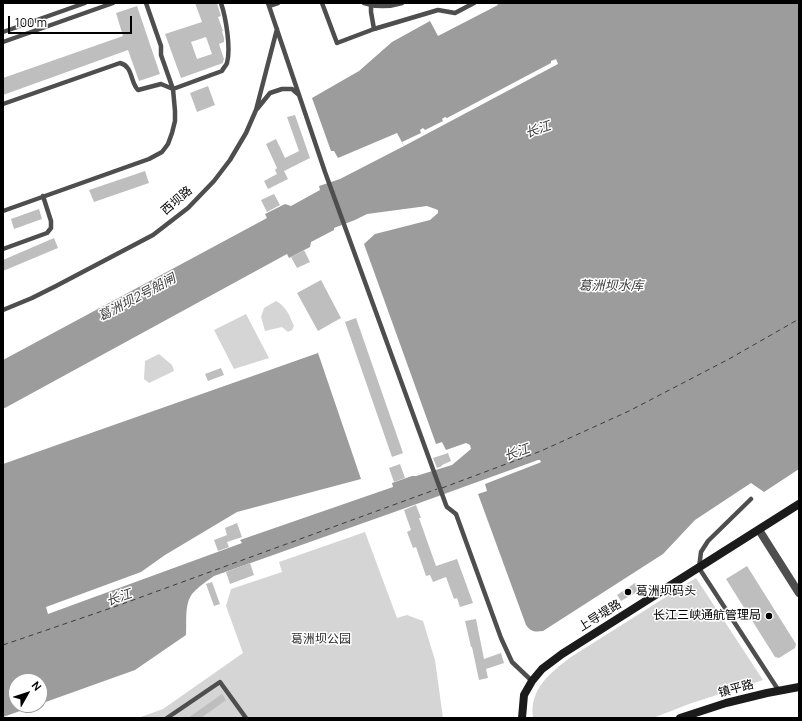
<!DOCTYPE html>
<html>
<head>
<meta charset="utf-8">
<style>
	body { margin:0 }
	#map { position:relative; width:802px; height:721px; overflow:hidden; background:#fff; font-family:Manrope,sans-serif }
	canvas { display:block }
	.frame { position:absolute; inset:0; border:4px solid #000; pointer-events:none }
	.north { position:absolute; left:8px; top:673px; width:40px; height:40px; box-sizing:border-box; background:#fff; border:1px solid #999; border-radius:50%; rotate:51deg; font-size:11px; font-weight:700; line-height:16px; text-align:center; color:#000 }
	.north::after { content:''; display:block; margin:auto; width:14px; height:18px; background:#000; clip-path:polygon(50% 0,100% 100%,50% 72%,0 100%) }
	.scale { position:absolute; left:8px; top:16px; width:124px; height:18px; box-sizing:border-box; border:2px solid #000; border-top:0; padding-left:5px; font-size:12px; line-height:14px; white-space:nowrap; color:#000; -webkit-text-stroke:3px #fff; paint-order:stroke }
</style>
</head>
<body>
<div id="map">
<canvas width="802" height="721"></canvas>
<div class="frame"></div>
<div class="north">N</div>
<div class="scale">100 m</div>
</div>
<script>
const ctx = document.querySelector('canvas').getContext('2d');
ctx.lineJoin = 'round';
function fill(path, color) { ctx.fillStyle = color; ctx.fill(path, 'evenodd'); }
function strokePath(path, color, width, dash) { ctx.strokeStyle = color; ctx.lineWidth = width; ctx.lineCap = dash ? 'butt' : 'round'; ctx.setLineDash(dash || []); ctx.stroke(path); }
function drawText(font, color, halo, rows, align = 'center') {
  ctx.font = font + ' Manrope,"Noto Sans SC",sans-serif'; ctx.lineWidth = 3; ctx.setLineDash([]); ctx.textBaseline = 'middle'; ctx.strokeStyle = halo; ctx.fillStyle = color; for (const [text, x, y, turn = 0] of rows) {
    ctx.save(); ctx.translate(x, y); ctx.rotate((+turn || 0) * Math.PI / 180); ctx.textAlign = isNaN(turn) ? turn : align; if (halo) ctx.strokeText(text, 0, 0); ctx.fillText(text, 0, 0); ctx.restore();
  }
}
fill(new Path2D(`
	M276,301C287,307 289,315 294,326L292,330L288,332L282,327L265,331L261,317L264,308Z
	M246,314L269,358L234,369L214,330Z
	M159,354L172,365L174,371L149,383L144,379L145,361Z
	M365,532L397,618L407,615L423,621L435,660L443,718H138L163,709L243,653L226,606L231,589L282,572L279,562Z
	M696,578L763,680L689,704L653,718H533C529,689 550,673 571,657Z`), '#d5d5d5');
fill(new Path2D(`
	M497,3H799V469L764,492L751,483L695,520L663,554L543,631C535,632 531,632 526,625L478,494L487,491L485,484L539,463L541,462L540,460H538L400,510L214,576C207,581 198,587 192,594C184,605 187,623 186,635L135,670L40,704V681H16V705H37L3,717V464L318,353L361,479L237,512L165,555L141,572L46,607L48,614L242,543L240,540L393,487L392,483L412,476H416L452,465L471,449L470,445L466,443L446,450L442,442L436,444L364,244L375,234L430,220L438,213V210L427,206L367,214L355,220L334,228V230L311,242L310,247L289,258L287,254L3,409V360L267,218L265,214L285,204L291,206L320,190L319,186L340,179L404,146L397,133L338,158L334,151H331L312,98L359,71L392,42L430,21L438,36L498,5Z`), '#9c9c9c');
fill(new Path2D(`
	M556,59L558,64L404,146L402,142L421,133L420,130L423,128L425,130L443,121L442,119L445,117L447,118L551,63V61Z`), '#fff');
strokePath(new Path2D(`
	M442,488L541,451L629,411L729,359L799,319
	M3,645L114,607L437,489`), '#3d3d3d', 1, [5, 4]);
fill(new Path2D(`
	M195,3H217L221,16L218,17L223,31H222L224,38V42L219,44L224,59L223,62V63L181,78L165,34L202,22ZM206,37L212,54L197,59L191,42Z
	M137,6L160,74L139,81L128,50L3,95V78L123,36L116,13Z
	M208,86L215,105L197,112L190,93Z
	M295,115L310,158L284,171L288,179L268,189L264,181L277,174L275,170L277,168L266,144L276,139L285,158L299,151L287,117Z
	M145,171L149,183L94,202L89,190Z
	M274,194L280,205L267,212L261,200Z
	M39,209L42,219L14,229L11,219Z
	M54,238L58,248L3,271V260Z
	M304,250L310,262L297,268L291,257Z
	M321,280L341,318L318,331L297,293Z
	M356,318L403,453L392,457L345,322Z
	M221,368L224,375L208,381L205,374Z
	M448,453L451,461L442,465V466L437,468L433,458Z
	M400,464L405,478L394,482L389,468Z
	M416,505L421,518H419L436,566L457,559L473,603L460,607L457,598L454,599L446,577L433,582L430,575L426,576L416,547L413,548L407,532L411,530L404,510Z
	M237,523L242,537L227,542L229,547L218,551L214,540L227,535L225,528Z
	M250,563L254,575L230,584L226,572Z
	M747,566L796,644L795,648L779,658L775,657L726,579Z
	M212,582L220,604L214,606L206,584Z
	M635,583L640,590L621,601L617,595Z
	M476,619L484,659L501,653L504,663L486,669L488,678L479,680L472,647H471L465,621Z
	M222,694L226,700L201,718H188Z`), '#bebebe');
strokePath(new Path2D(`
	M268,3L325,172L446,505L447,507L456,514L501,638L512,662L532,681
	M322,3L337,43L374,29L438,10L455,13L474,3
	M364,3C376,7 389,7 402,3
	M371,5V12L374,29
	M269,6L278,3
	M3,32L85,3
	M3,42L113,3
	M3,104L120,63C133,66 130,82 138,90L161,84L173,89L222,71C223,68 226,66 227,63C231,48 226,18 221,3
	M257,109L270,93L282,89H292L299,95
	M3,211L149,159L162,152L168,144L172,133L175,121V111L173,89L161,55V46L146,3
	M3,249L47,233L51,228V221L43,196
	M3,310L32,298L56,286L153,235L188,208L214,181L230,160L246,133L256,110L277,29
	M751,499L708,541L701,552L699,568L779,691
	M167,718L220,682L246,718`), '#4e4e4e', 4.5);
strokePath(new Path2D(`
	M759,530L799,593`), '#4e4e4e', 8);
strokePath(new Path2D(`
	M522,718L524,695L532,681L542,669L562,654L799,504
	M680,718L726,703L767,693L799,687`), '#1b1b1b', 8);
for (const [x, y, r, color] of [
	[628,592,4,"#000"],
	[769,616,4,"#000"]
]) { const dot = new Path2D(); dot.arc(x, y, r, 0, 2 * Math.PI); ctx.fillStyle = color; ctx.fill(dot); strokePath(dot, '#fff', 1.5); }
drawText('12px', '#000', '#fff', [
	["西坝路",177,201,-41],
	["上导堤路",600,616,-32],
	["镇平路",736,689,-15]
]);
drawText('12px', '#000', '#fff', [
	["葛洲坝码头",636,592],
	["长江三峡通航管理局",761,616,"right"]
], 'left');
drawText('12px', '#2c2c2c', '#fff', [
	["葛洲坝公园",321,640]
]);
drawText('italic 13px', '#3d3d3d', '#fff', [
	["长江",538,130,-19],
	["葛洲坝水库",611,286],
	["葛洲坝2号船闸",137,298,-28],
	["长江",517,453,-20],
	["长江",119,598,-19]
]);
</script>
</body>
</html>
